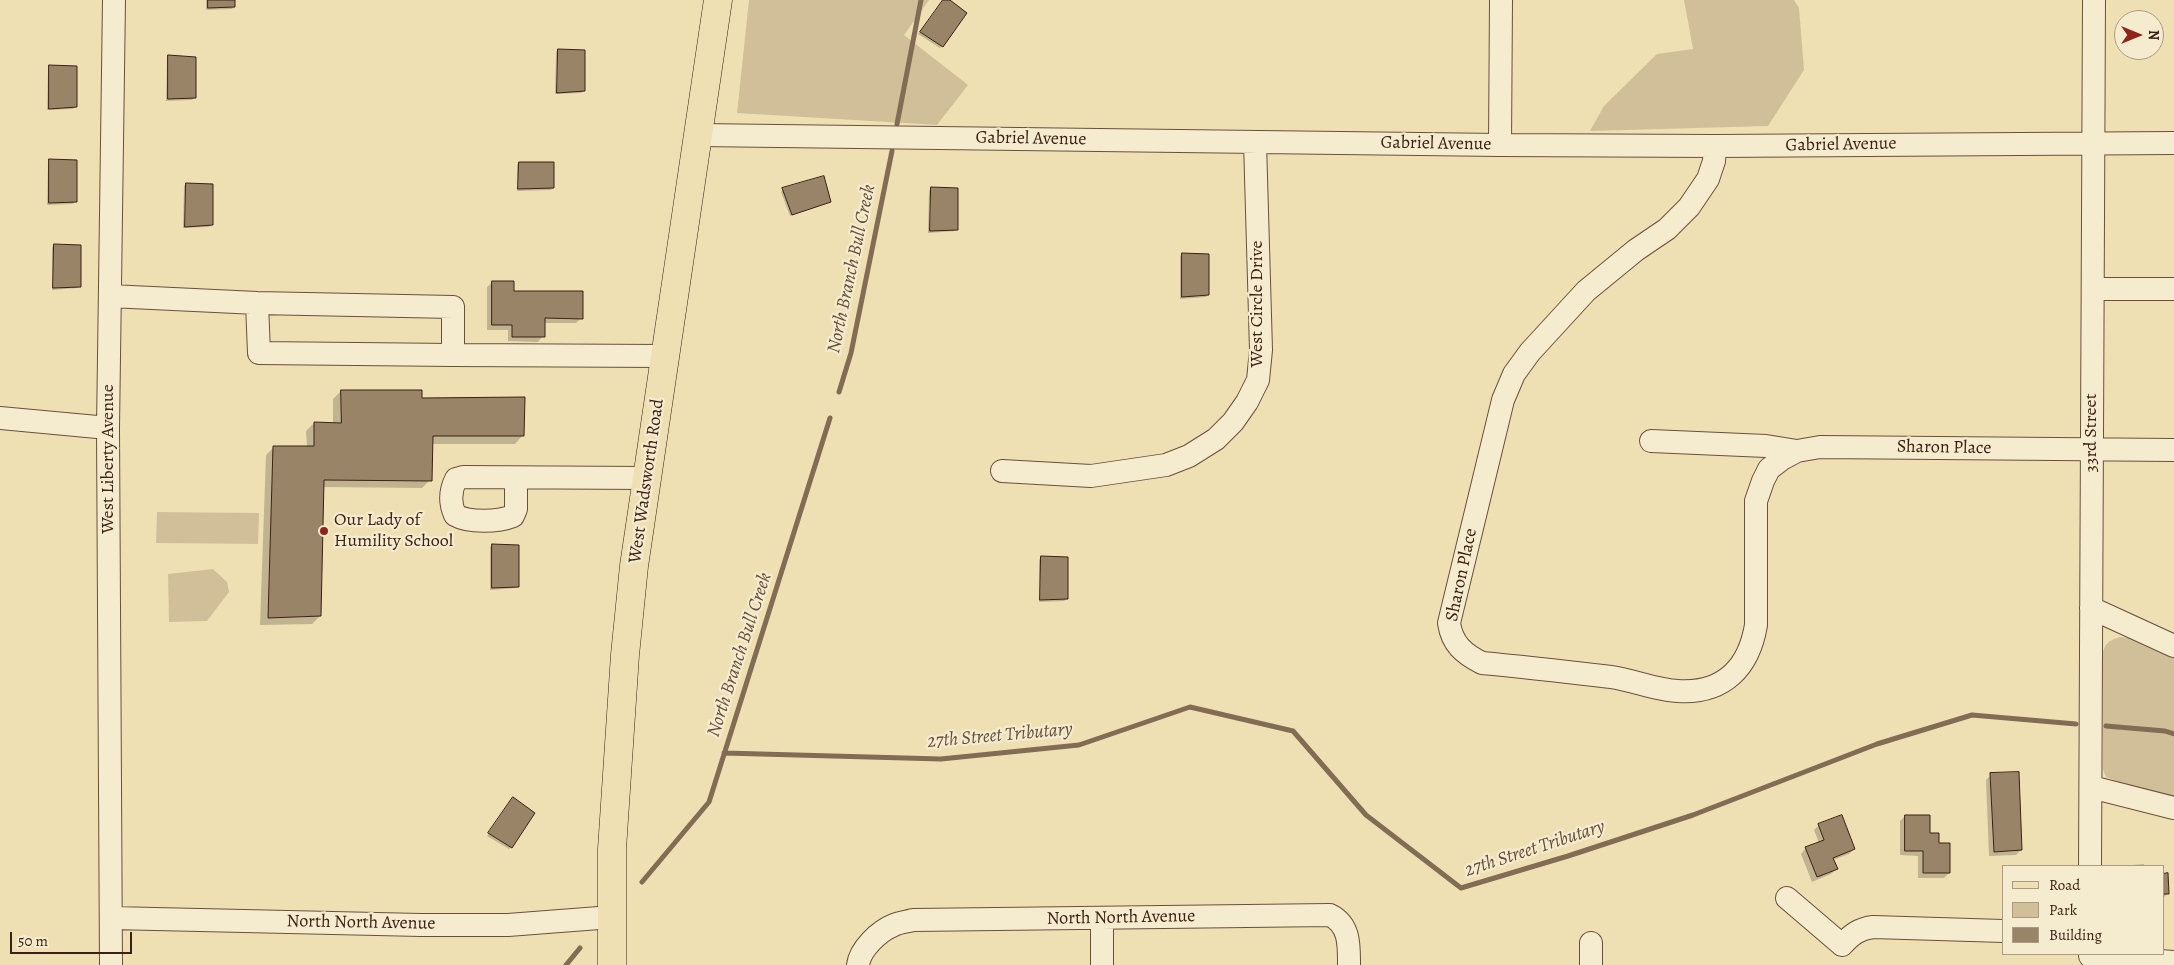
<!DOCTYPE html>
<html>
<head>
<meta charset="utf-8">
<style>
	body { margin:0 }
	#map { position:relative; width:2174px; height:965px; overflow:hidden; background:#efe0b4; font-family:Alegreya,serif }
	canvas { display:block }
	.legend { position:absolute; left:2002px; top:865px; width:162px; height:90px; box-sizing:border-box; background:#f5ebce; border:1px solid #ab9a84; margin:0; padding:6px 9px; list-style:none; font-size:15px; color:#3c2015 }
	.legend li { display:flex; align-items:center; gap:10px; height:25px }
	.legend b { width:25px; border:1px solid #ab9a84 }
	.north { position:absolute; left:2114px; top:10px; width:50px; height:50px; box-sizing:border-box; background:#f5ebce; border:1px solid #ab9a84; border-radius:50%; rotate:90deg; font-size:14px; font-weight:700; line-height:20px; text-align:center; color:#3c2015 }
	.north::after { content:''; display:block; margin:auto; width:18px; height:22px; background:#8f2418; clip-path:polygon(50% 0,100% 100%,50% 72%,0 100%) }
	.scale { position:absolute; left:10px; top:932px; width:122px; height:22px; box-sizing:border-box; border:2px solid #3c2015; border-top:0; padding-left:6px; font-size:15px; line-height:18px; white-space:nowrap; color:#3c2015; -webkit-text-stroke:4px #f5ebce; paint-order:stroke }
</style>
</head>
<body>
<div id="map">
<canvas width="2174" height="965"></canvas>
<ul class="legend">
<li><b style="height:6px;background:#efe0b4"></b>Road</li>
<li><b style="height:14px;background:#d1bf99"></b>Park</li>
<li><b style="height:14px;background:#998468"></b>Building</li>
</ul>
<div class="north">N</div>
<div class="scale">50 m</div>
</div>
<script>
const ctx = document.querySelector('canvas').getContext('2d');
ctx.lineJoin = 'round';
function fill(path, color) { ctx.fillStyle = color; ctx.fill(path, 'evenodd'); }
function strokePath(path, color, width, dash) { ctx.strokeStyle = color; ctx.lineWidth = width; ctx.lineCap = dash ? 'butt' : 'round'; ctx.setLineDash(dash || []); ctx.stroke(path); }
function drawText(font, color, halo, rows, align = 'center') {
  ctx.font = font + ' Alegreya,serif'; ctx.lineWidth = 4.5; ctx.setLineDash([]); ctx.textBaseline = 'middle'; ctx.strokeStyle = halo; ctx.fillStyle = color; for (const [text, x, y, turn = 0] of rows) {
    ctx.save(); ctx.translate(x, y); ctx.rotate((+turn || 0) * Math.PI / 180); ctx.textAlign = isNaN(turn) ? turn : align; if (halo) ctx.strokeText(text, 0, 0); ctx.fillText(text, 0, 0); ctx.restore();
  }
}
fill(new Path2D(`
	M749,0H929L904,35L968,85L937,125L737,113Z
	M1684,0H1794L1799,8L1804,70L1768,126L1590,131L1604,106L1657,54L1693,49Z
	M157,512L259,513L258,544L156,543Z
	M213,569L227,582L229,592L207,621L169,622L168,574Z
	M2120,637L2129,638L2174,657V803L2106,777L2103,770L2102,656C2104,644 2109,640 2120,637Z`), '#d1bf99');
fill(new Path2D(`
	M206,0H234V6L232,9L206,10Z
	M944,0H948L942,46L940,48L918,34Z
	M558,50L584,91L581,93L555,94L556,52Z
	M169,57L194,98L192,100L166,101L167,59Z
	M50,66L75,107L73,109L47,110L48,68Z
	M50,161L75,201L73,204L47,205L48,163Z
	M519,163L553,188L551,190L517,191V165Z
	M186,184L211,225L209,227L183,228L184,186Z
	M931,188L957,229L955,231L928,233L929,191Z
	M783,190L830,202L790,216L781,192Z
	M54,245L80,286L77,288L52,290V247Z
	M1183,254L1208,295L1206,297L1180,299V256Z
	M493,282L513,292L581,318L576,323H544L543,336L538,342L508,341V330H487V287Z
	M341,391L421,400L523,435L515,444H431L430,480L422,488L323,487L320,616L312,624L260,625L266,455L274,447H307L306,431L314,423L333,424V399Z
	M493,545L518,586L516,588L490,590V547Z
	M1041,558L1067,598L1064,601L1039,602V560Z
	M1991,775L2021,850L2016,855L1989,856L1986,780Z
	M511,801V847L509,849L487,836Z
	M1905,816L1938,844L1949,873L1944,878H1918V856L1900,855V821Z
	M1819,825L1854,849L1849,854L1833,860L1836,869L1831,874L1812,882L1801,854L1806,848L1819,843L1814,830Z
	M2144,864V866H2130L2132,865Z
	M2163,875H2167L2168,893L2163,898Z`), '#0003');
strokePath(new Path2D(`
	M897,124L921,0
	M839,392L851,353L892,151
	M2106,726L2165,731L2174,734
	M724,753L941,759L1079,745L1190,707L1293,731L1366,815L1461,888L1568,856L1693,815L1877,744L1972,715L2076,724
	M642,882L709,802L830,418
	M566,965L580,948`), '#836c54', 5);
const building = new Path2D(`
	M208,0H235V7L208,8Z
	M943,0H950L967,13L943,47L920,32Z
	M558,49L585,50V91L557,93Z
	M168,55L196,57V98L168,99Z
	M49,65L77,66V107L49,109Z
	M49,159L77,160V202L49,203Z
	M519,162H554V188L518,189Z
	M824,176L831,202L792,215L782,188Z
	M186,183L213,184V225L185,227Z
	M931,187L958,188V230L930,231Z
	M54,244L81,245V287L53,288Z
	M1182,253L1209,254V295L1182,297Z
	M492,281H514V291H583V319L545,318V337H512V325H492Z
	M341,390H422V398L525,397L524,436H433L432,481L324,480L321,616L268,618L273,446H314V422L341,423Z
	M492,544L519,545V587L492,588Z
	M1041,556L1068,557V599L1040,600Z
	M2019,772L2022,850L1994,852L1990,773Z
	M513,797L535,813L512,848L488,833Z
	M1842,815L1855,849L1833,858L1838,869L1817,877L1805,847L1824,840L1818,824Z
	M1905,815H1930V833H1939V843H1950V873H1923V851H1905Z
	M2168,873L2169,894H2163V874Z`);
fill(building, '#998468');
strokePath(building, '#3c2015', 1);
const minor = new Path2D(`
	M698,135L1500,145L1715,146L2174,143
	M1500,145L1501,0
	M1715,146L1714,161L1708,179L1689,207L1667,229L1636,250L1586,291L1530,352L1514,374L1503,400L1449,623C1452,644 1464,654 1482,663C1525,667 1568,672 1611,677C1633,680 1656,690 1678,691C1724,694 1749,667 1756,625V501L1763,481L1769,469L1782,459L1797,451L1820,447L2174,450
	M2093,289H2174
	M110,296L257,303L453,307V355L665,356
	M257,303L259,353L453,355
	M0,418L108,428
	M1651,441L1766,446L1797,451
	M1002,471L1091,476L1166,465L1189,456L1216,439L1233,422L1247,402L1258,380L1261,350L1255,142
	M516,478V509L513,516C498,522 469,523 455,515C450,504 450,491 456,479L463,477L647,478
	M2091,608L2174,646
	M2091,787L2174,808
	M2090,866L2094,0
	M1787,898L1842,945
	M111,918L421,925H508L612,917
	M1591,943V965
	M1842,945C1852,934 1859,929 1873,927L2003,931
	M2090,956L2174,962
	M111,965L108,428L114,0
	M858,965C860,949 879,931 894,925C900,922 907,922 913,920L1330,915C1350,925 1349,945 1349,965
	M1102,965V918`);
const major = new Path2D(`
	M612,965V849L625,655L634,566L718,0`);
strokePath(minor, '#69503d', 24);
strokePath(major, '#3c2015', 29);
strokePath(minor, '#f5ebce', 22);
strokePath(major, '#efe0b4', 28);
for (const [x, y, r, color] of [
	[324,531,5,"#8f2418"]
]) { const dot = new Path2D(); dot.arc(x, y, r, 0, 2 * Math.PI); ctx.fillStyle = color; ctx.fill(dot); strokePath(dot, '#f5ebce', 2); }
drawText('18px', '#3c2015', '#f5ebce', [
	["Gabriel Avenue",1031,139,1],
	["Gabriel Avenue",1436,144,1],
	["Gabriel Avenue",1841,145,-1],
	["West Circle Drive",1258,304,-90],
	["33rd Street",2092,433,-90],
	["Sharon Place",1944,448,1],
	["West Liberty Avenue",109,459,-90],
	["West Wadsworth Road",647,481,-82],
	["Sharon Place",1462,575,-78],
	["North North Avenue",1121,918,-1],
	["North North Avenue",361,923,1]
]);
drawText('18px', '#3c2015', '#f5ebce', [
	["Our Lady of",334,521],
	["Humility School",334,542]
], 'left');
drawText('italic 19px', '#654c3a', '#f5ebce', [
	["North Branch Bull Creek",852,269,-78],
	["North Branch Bull Creek",740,655,-72],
	["27th Street Tributary",1000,736,-5],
	["27th Street Tributary",1535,849,-18]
]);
</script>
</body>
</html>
